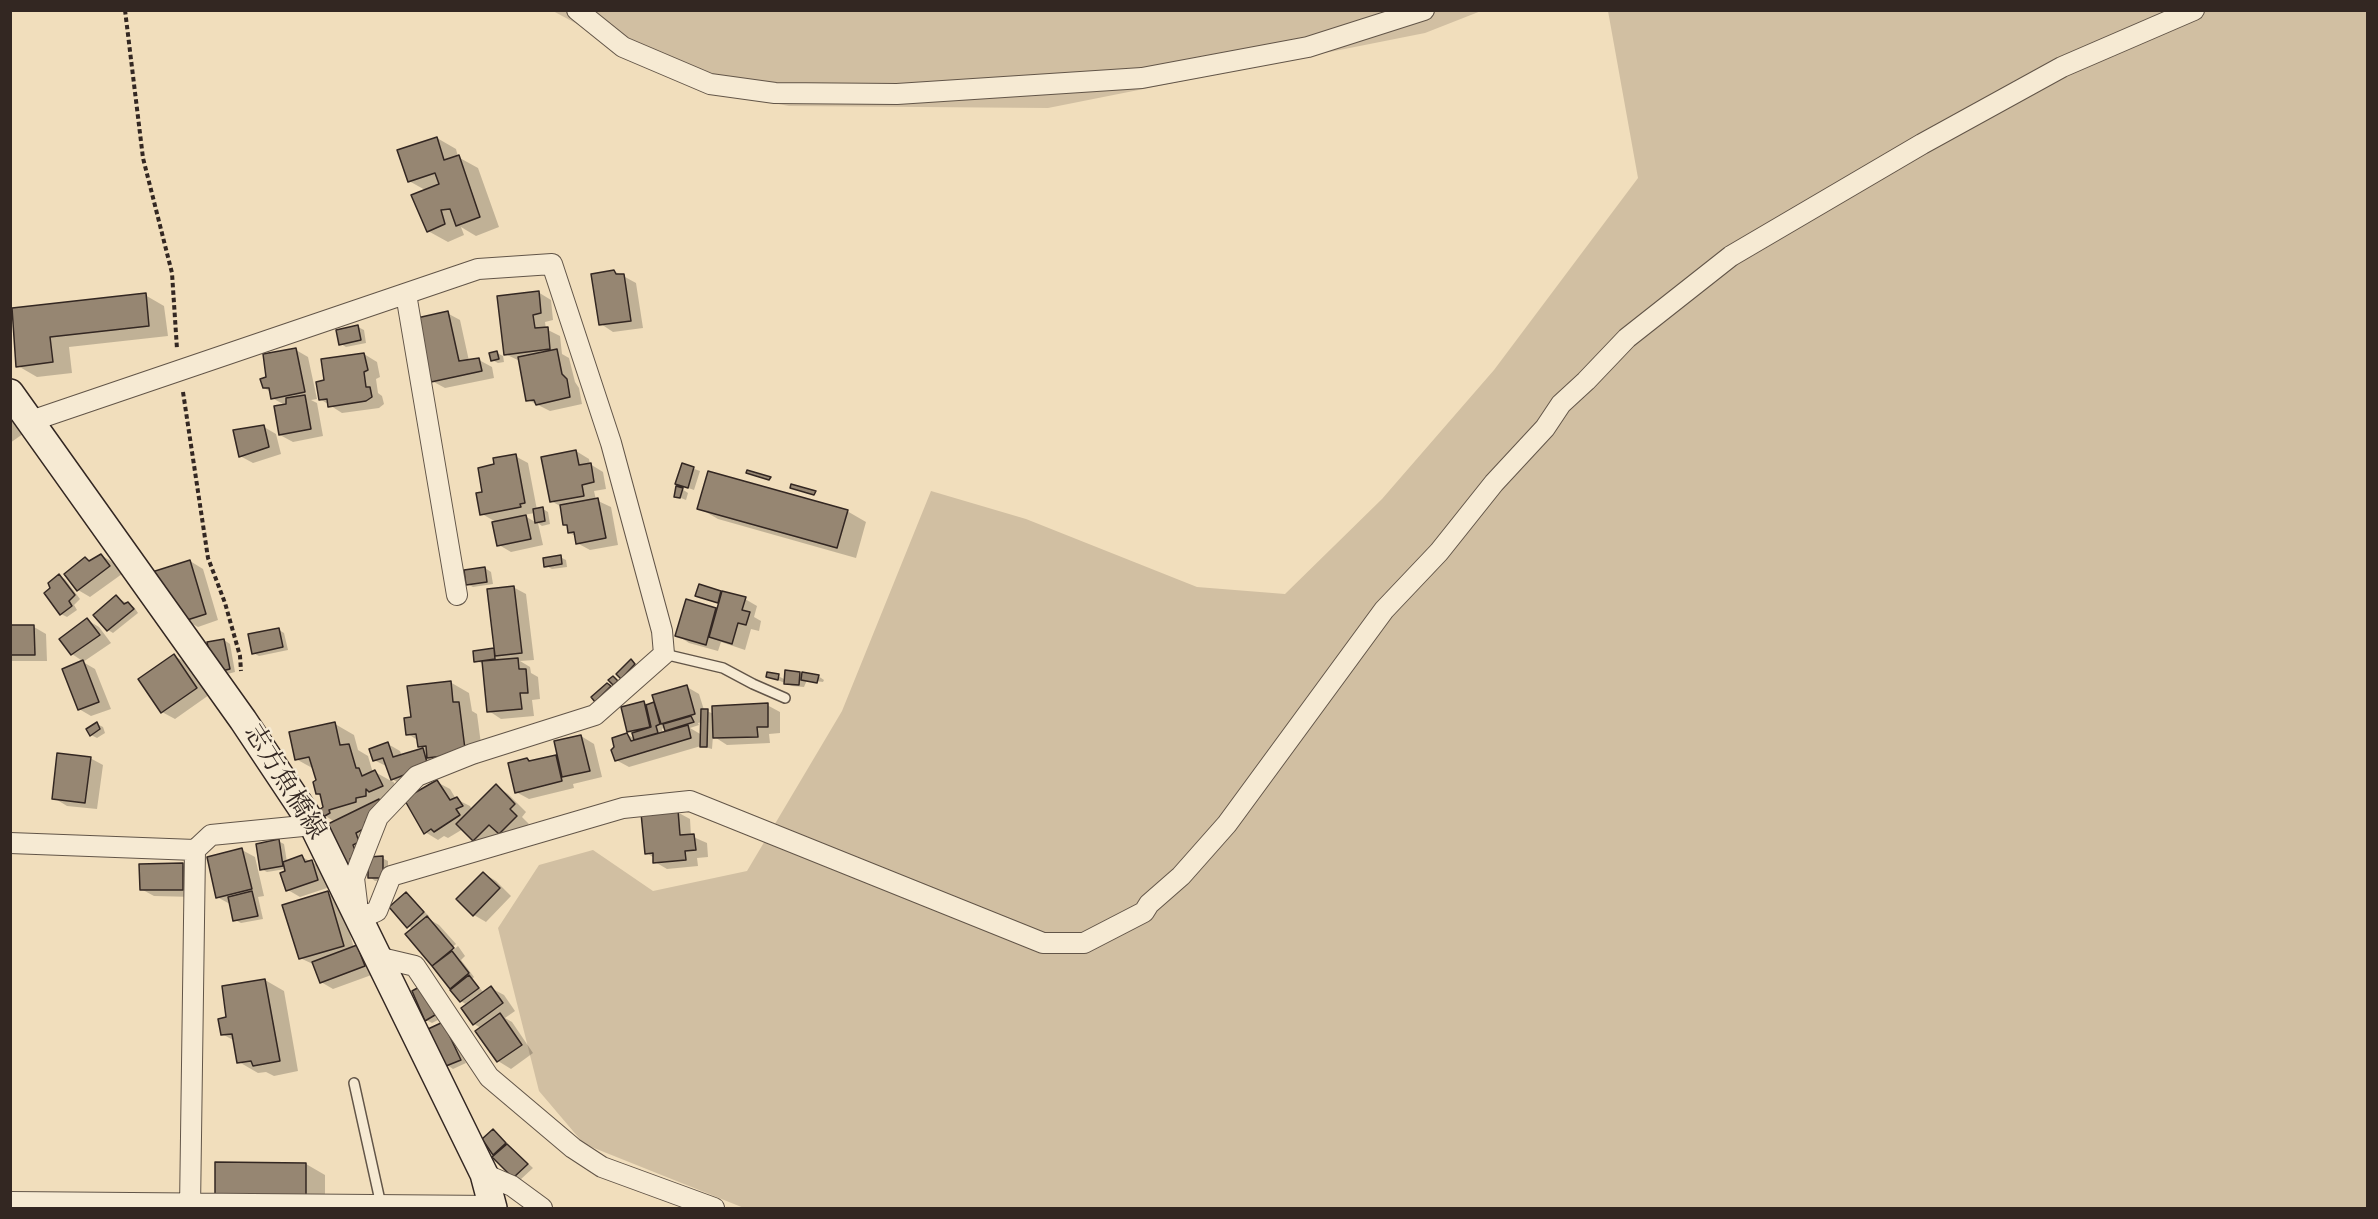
<!DOCTYPE html>
<html>
<head>
<meta charset="utf-8">
<style>
	body { margin:0 }
	#map { position:relative; width:2378px; height:1219px; overflow:hidden; background:#f1debc; font-family:"IM FELL DW Pica",serif }
	canvas { display:block }
	.frame { position:absolute; inset:0; border:12px solid #332722; pointer-events:none }
</style>
</head>
<body>
<div id="map">
<canvas width="2378" height="1219"></canvas>
<div class="frame"></div>
</div>
<script>
const ctx = document.querySelector('canvas').getContext('2d');
ctx.lineJoin = 'round';
function fill(path, color) { ctx.fillStyle = color; ctx.fill(path, 'evenodd'); }
function strokePath(path, color, width, dash) { ctx.strokeStyle = color; ctx.lineWidth = width; ctx.lineCap = dash ? 'butt' : 'round'; ctx.setLineDash(dash || []); ctx.stroke(path); }
function drawText(font, color, halo, rows, align = 'center') {
  ctx.font = font + ' "IM FELL DW Pica","Noto Serif JP",serif'; ctx.lineWidth = 5; ctx.setLineDash([]); ctx.textBaseline = 'middle'; ctx.strokeStyle = halo; ctx.fillStyle = color; for (const [text, x, y, turn = 0] of rows) {
    ctx.save(); ctx.translate(x, y); ctx.rotate((+turn || 0) * Math.PI / 180); ctx.textAlign = isNaN(turn) ? turn : align; if (halo) ctx.strokeText(text, 0, 0); ctx.fillText(text, 0, 0); ctx.restore();
  }
}
fill(new Path2D(`
	M553,11H1481L1425,33L1048,108L789,106L696,88Z
	M1608,11H2367V1208H744L584,1144L539,1091L498,928L539,865L593,850L653,891L747,871L842,711L931,491L1026,519L1197,587L1285,594L1382,499L1494,370L1638,178Z`), '#d1bfa2');
fill(new Path2D(`
	M437,138L456,149L458,157L478,168L499,227L476,236L461,227L464,235L448,242L428,231L427,191L409,181Z
	M614,271L636,283L643,328L613,332L601,324Z
	M538,292L551,300L553,320L545,322L546,329L560,336L562,354L569,358L575,382L579,388L582,404L550,411L528,400L520,361L505,354Z
	M145,295L164,306L168,336L69,347L72,373L37,377L18,366L13,310Z
	M447,313L460,320L469,361L479,360L492,367L494,378L445,388L432,381Z
	M358,327L364,330L366,343L346,347L341,344Z
	M296,350L308,357L317,399L311,400L317,403L323,436L293,442L280,435L285,405L272,398L271,392L264,388L268,378Z
	M497,353L503,356L504,362L498,363L492,360Z
	M364,354L377,362L380,377L376,379L378,393L382,396L384,404L379,408L342,413L320,399L325,381Z
	M10,403L30,429L10,443Z
	M264,427L276,434L281,454L253,463L240,456Z
	M576,451L589,459L590,464L603,472L606,489L594,491L596,500L611,507L618,545L590,550L577,543L576,536L569,533V526L565,524L562,507L551,501Z
	M515,456L528,463L537,510L543,509L548,512L550,524L542,526L538,523L543,545L511,552L499,545L498,523L482,514L484,494L496,466ZM535,513L537,523L523,515Z
	M683,465L700,471L694,490L677,484Z
	M682,489L688,493L686,500L676,496Z
	M699,508L847,511L866,522L856,558L718,519Z
	M101,555L114,563L122,574L90,597L78,590L91,562Z
	M560,557L566,560L567,567L552,569L546,566Z
	M190,561L203,569L218,620L198,627L185,620Z
	M485,568L491,572L493,584L473,587L467,584Z
	M59,576L65,579L80,599L74,605L77,610L67,617L61,614L52,588Z
	M513,587L526,594L534,660L520,661L530,667L531,673L538,677L540,699L532,700L534,716L501,719L489,711L484,664L476,661L494,650L496,651Z
	M720,592L745,599L757,606L754,617L761,621L759,631L751,629L745,650L721,642L718,651L689,643L677,635L716,609L718,610L720,604L696,596Z
	M116,597L134,607L138,613L113,633L108,630Z
	M87,620L99,627L111,643L83,662L95,669L111,709L91,716L79,709L64,669L84,662L72,654Z
	M10,627H34L46,634L47,661H10Z
	M279,630L284,633L288,650L259,656L253,653Z
	M224,640L230,644L235,672L220,676Z
	M174,656L187,663L209,695L175,719L162,712Z
	M631,661L640,668L627,681L622,678Z
	M800,673L818,676L824,680L823,682L807,680L804,687L792,686L768,676H778L786,680Z
	M450,682L469,693L472,711L477,714L483,759L477,760L478,764L447,768L404,786L392,779L401,797L392,808L394,814L381,820L367,859L382,858L388,861V880L375,881L370,877L369,862L362,867L366,877L363,878L351,871L335,822L324,815L325,807L321,795L317,793V780L314,769L296,759L335,724L354,735L358,750L368,756L373,773L375,772L393,782L388,767L374,760L388,744L400,751L402,756L424,749L419,746V741L408,734L413,718Z
	M687,687L699,694L704,710L714,714L767,705L780,712V733L769,734L770,743L727,745L713,736L712,749L701,746L629,767L616,760L627,734L635,739L634,735L628,731L644,703L657,706ZM651,721L655,734L653,735L647,722ZM702,722V735L690,728L699,725L698,723ZM677,726L678,728L663,734L662,729L665,727L668,731V728Z
	M97,724L103,727L105,733L97,738L91,735Z
	M581,736L594,744L602,777L573,784L574,788L529,799L516,792L527,759L532,762L559,756Z
	M90,758L103,765L97,809L67,806L54,798Z
	M437,782L450,789L456,799L470,806L472,810L496,786L508,794L526,812L522,817L529,824L512,840L500,833L486,847L474,840L463,829L448,838L444,836L438,840L425,832Z
	M677,812L690,819L691,836L707,843L708,857L697,858L698,866L667,869L655,862L654,858L647,853Z
	M278,841L284,844L287,862L302,857L325,869L330,887L300,897L288,890L292,868L267,872L261,869Z
	M242,850L255,857L264,896L258,897L263,919L241,923L235,920L230,904L217,897Z
	M182,865L195,872V897L154,896L141,889Z
	M483,873L496,881L511,896L486,922L474,915Z
	M328,893L340,900L354,948L357,947L370,954L377,973L333,989L321,982L315,965L300,958Z
	M406,894L429,916L427,918L439,925L456,944L434,963L436,965L458,946L465,956L461,960L474,977L472,979L484,993L491,988L504,995L515,1011L505,1018L512,1022L533,1053L511,1069L498,1061L477,1031L481,1028L474,1024L467,1005L461,1001L407,934L413,929L408,926Z
	M265,980L284,991L298,1071L274,1076L266,1072L258,1073L239,1062L235,1041L222,1034L228,1018Z
	M421,987L440,1019L432,1023L426,1020Z
	M449,1027L466,1063L453,1069L447,1065Z
	M493,1131L533,1168L520,1180L494,1156L484,1139Z
	M216,1163L306,1164L325,1175V1207Z`), '#0003');
const building = new Path2D(`
	M437,137L444,160L459,155L480,217L456,226L450,209L441,210L445,224L427,232L411,195L439,184L435,173L408,182L397,150Z
	M614,270L616,274H624L631,321L599,325L591,274Z
	M539,291L541,313L533,315L535,328L548,327L550,349L504,355L497,296Z
	M146,293L149,326L50,337L53,362L16,367L12,308Z
	M448,311L459,361L479,358L482,371L431,382L417,318Z
	M358,325L361,340L339,345L336,330Z
	M296,348L305,392L271,399L269,388H263L260,379L266,377L263,354Z
	M557,349L562,374L567,379L570,397L536,405L534,400L526,401L518,357Z
	M497,351L499,359L491,361L489,353Z
	M364,353L368,370L364,372L366,387H370L372,397L366,401L328,407L327,399L319,400L316,382L324,380L321,359Z
	M305,395L311,429L279,435L274,406L286,404V398Z
	M264,425L269,447L239,457L233,430Z
	M576,450L579,465L591,463L594,482L582,485L584,496L550,502L541,457Z
	M516,454L525,503L520,504L521,507L480,515L476,493L482,492L478,468L494,464L493,458Z
	M682,463L694,467L688,488L675,484Z
	M747,470L771,477L769,480L746,473Z
	M708,471L848,510L837,548L697,509Z
	M791,484L816,491L814,495L790,488Z
	M676,486L683,488L680,498L674,497Z
	M598,498L606,538L576,544L574,532L568,533L567,525H563L560,505Z
	M543,507L545,521L535,523L533,509Z
	M526,515L531,539L497,546L492,522Z
	M101,554L110,566L77,591L64,574L85,557L89,561Z
	M561,555L562,564L544,567L543,558Z
	M190,560L206,614L184,621L152,572Z
	M485,567L487,582L466,585L464,570Z
	M59,574L75,595L69,601L72,606L60,615L44,593L50,588L48,583Z
	M699,584L721,591L718,603L695,596Z
	M514,586L522,653L495,656L487,589Z
	M722,591L746,597L742,610L750,612L746,625L738,623L732,644L709,637Z
	M116,595L124,604L128,602L134,609L107,631L93,615Z
	M686,599L716,608L706,645L675,636Z
	M87,618L100,635L71,655L59,639Z
	M10,625H34L35,655H10Z
	M279,628L283,647L252,654L248,634Z
	M224,639L230,669L213,673L207,642Z
	M494,648L495,659L474,662L473,651Z
	M174,654L197,688L161,713L138,679Z
	M518,658L519,669H526L528,693H520L522,709L487,712L482,661Z
	M631,659L635,664L621,679L616,674Z
	M83,660L99,702L78,710L62,669Z
	M785,670L800,672L799,685L784,684Z
	M767,672L779,674L778,680L766,677Z
	M802,672L819,675L817,683L801,680Z
	M613,676L618,681L613,685L608,680Z
	M451,681L453,702H459L465,749L459,754L427,758L426,746L418,747L416,734L406,735L404,718L411,717L407,686Z
	M607,683L611,686L595,702L591,697Z
	M687,685L695,714L661,724L652,695Z
	M644,701L650,727L627,732L621,707Z
	M654,702L660,724L656,726L658,733L634,740L632,733L651,727L646,705Z
	M768,703V727H757L758,737L713,738L712,706Z
	M701,709H708L707,747H700Z
	M691,716L694,722L665,731L663,724Z
	M97,722L100,729L90,736L86,729Z
	M335,722L340,745L349,744L356,768H359L362,776L375,770L383,786L369,792L366,789V796L356,798V802L329,810L330,813L323,817L319,810L323,807L320,794H316L313,782L316,780L309,757L295,760L289,732Z
	M688,725L691,738L615,761L611,750L614,747L612,738L627,733L631,741Z
	M581,735L590,771L562,777L554,741Z
	M388,742L393,757L423,748L428,766L391,780L383,758L373,761L369,749Z
	M57,753L91,757L85,803L52,799Z
	M556,755L562,781L515,793L508,763L527,758L529,761Z
	M437,780L450,800L457,797L463,806L456,809L460,815L434,832L431,829L424,834L404,799Z
	M496,784L515,804L510,809L517,816L499,834L489,825L473,841L456,824Z
	M379,799L382,807L369,813L371,818L365,822L367,827L356,833L359,842L353,845L357,855L350,859L355,869L350,872L328,824Z
	M678,810L680,835L694,834L696,850L685,851L686,860L653,863V853L645,854L641,813Z
	M279,839L283,866L260,870L256,844Z
	M242,848L252,889L216,898L207,857Z
	M302,855L305,862L312,860L318,880L286,891L280,873L285,871L283,862Z
	M383,856V878H368V857Z
	M183,863V890H140L139,864Z
	M483,872L500,888L473,916L456,899Z
	M252,891L258,916L233,921L228,897Z
	M328,891L344,946L299,959L282,905Z
	M406,892L424,912L407,928L389,907Z
	M427,916L454,948L432,966L405,934Z
	M357,945L365,966L320,983L312,962Z
	M452,951L469,973L450,989L432,966Z
	M469,975L479,988L460,1002L450,990Z
	M265,979L280,1061L253,1066L251,1061L237,1063L232,1034L221,1035L218,1019L226,1017L222,986Z
	M421,986L435,1015L425,1021L412,991Z
	M491,986L503,1003L473,1025L461,1008Z
	M500,1013L522,1045L497,1062L475,1031Z
	M443,1022L461,1060L446,1066L428,1029Z
	M493,1129L506,1143L493,1155L482,1139Z
	M507,1144L528,1164L513,1178L492,1157Z
	M215,1162L306,1163V1197L215,1196Z`);
fill(building, '#968672');
strokePath(building, '#332722', 1.5);
const service = new Path2D(`
	M664,654L723,668L753,684L785,698
	M354,1083L381,1205`);
const minor = new Path2D(`
	M577,10L623,47L710,84L775,93L897,94L1142,78L1308,47L1424,10
	M406,294L457,595
	M31,421L478,269L552,264L611,443L662,631L664,654L595,715L472,754L417,776L378,817L354,878L359,919L377,911L391,876L623,808L690,801L1043,943H1084L1144,912L1149,904L1181,876L1227,824L1384,610L1439,552L1494,483L1545,428L1561,404L1586,381L1627,338L1731,256L1922,144L2062,67L2194,10
	M10,843L195,850
	M377,957L415,966L489,1077L573,1148L602,1167L714,1208
	M484,1174L512,1186L542,1208
	M10,1202L493,1206
	M190,1208L195,850L211,835L313,825`);
const secondary = new Path2D(`
	M10,393L243,720L313,825L484,1174L493,1208`);
strokePath(service, '#625548', 12);
strokePath(minor, '#625548', 22);
strokePath(secondary, '#332722', 30);
strokePath(new Path2D(`
	M125,10L143,158L172,273L177,349
	M183,392L208,558L225,603L240,656L241,671`), '#332722', 4, [4.5, 3]);
strokePath(service, '#f6ead3', 9);
strokePath(minor, '#f6ead3', 20);
strokePath(secondary, '#f6ead3', 27);
drawText('26px', '#332722', '#f6ead3', [
	["志方魚橋線",283,783,58]
]);
</script>
</body>
</html>
